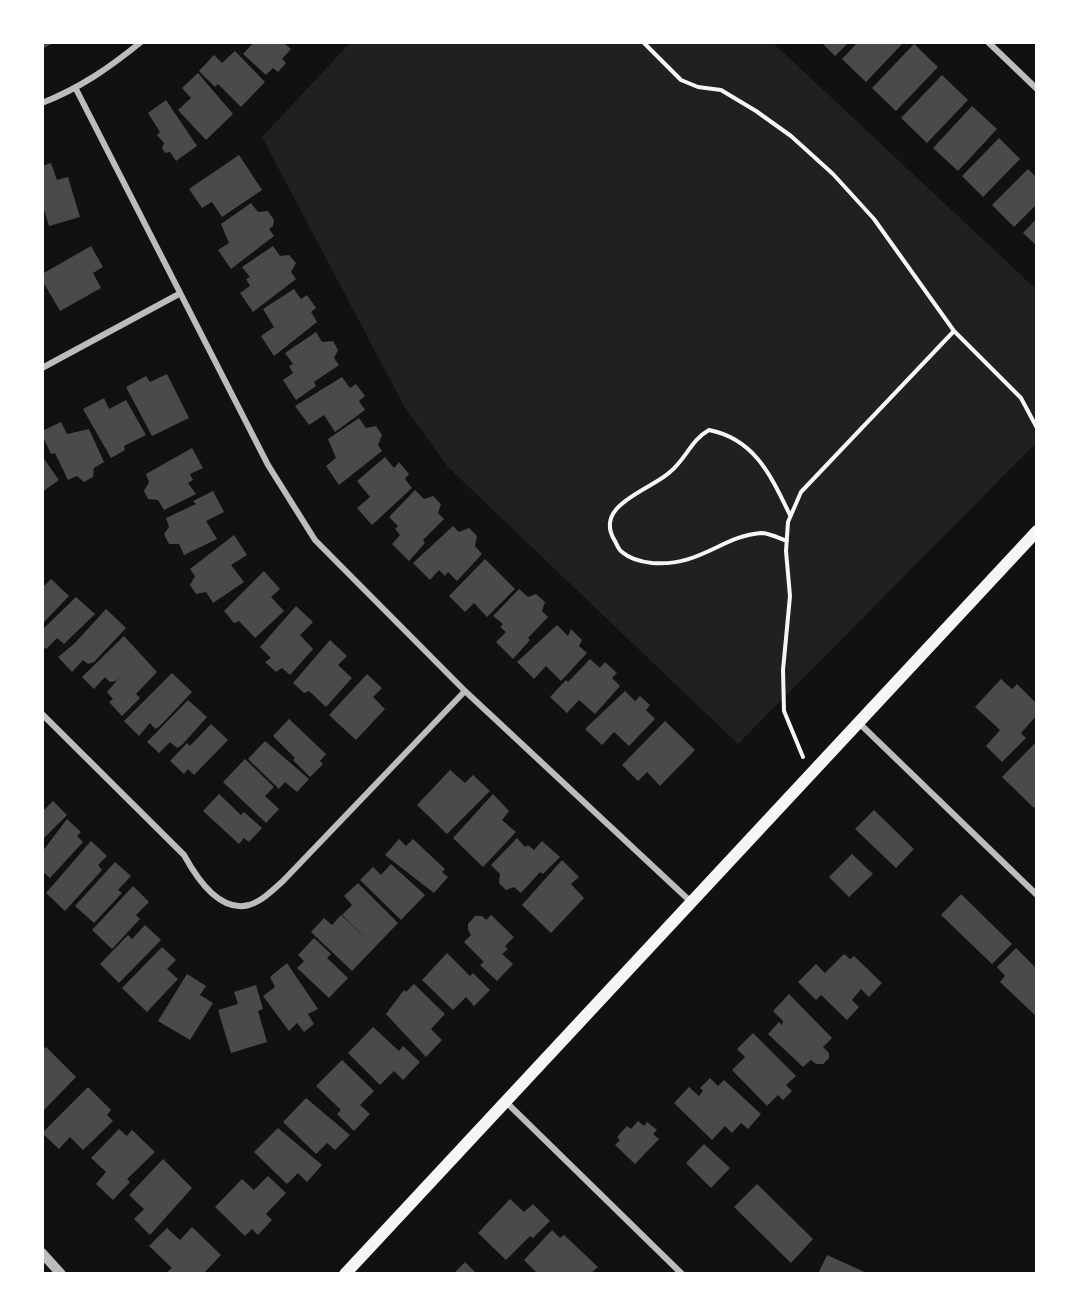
<!DOCTYPE html>
<html>
<head>
<meta charset="utf-8">
<style>
	body { margin:0 }
	#map { position:relative; width:1079px; height:1316px; overflow:hidden; background:#111; font-family:Rubik,sans-serif }
	canvas { display:block }
	.frame { position:absolute; inset:0; border:44px solid #fff; pointer-events:none }
</style>
</head>
<body>
<div id="map">
<canvas width="1079" height="1316"></canvas>
<div class="frame"></div>
</div>
<script>
const ctx = document.querySelector('canvas').getContext('2d');
ctx.lineJoin = 'round';
function fill(path, color) { ctx.fillStyle = color; ctx.fill(path, 'evenodd'); }
function strokePath(path, color, width, dash) { ctx.strokeStyle = color; ctx.lineWidth = width; ctx.lineCap = dash ? 'butt' : 'round'; ctx.setLineDash(dash || []); ctx.stroke(path); }
fill(new Path2D(`
	M351,42H772L1037,290V442L738,744L448,467L404,406L262,137Z`), '#202020');
fill(new Path2D(`
	M42,42H55L42,49Z
	M254,42H283L291,49L282,59L286,63L278,72L273,68L266,75L243,54Z
	M821,42H849L835,56Z
	M858,42H904L866,82L842,59Z
	M914,44L938,67L896,111L872,88Z
	M235,51L265,82L241,107L218,84L215,87L199,71L214,55L222,63Z
	M198,73L233,114L206,140L178,110L191,98L182,88Z
	M942,75L968,100L927,143L901,118Z
	M166,100L197,146L176,161L170,152L165,153L162,148L164,143L157,135L160,132L148,113Z
	M972,106L997,129L958,171L933,148Z
	M999,138L1020,159L983,197L962,176Z
	M239,155L262,190L222,217L212,202L202,208L189,189Z
	M51,163L57,180L68,177L80,217L49,226L42,203V166Z
	M1028,169L1037,178V204L1014,227L992,205Z
	M251,203L258,212L268,211L274,220L273,226L269,229L274,236L231,269L218,250L229,243L221,224Z
	M1037,218V246L1023,233Z
	M91,246L103,267L93,273L101,288L60,311L42,280V274Z
	M273,246L280,256L289,255L296,263L291,272L296,279L253,312L240,293L250,286L246,279L250,277L242,267Z
	M294,289L301,299L307,295L316,308L311,312L317,322L274,356L261,336L274,327L263,309Z
	M316,332L322,342L333,341L338,350L334,358L339,365L314,382L316,386L296,400L283,380L293,373L289,366L293,364L285,353Z
	M167,374L189,418L152,436L126,387L146,376L150,382Z
	M342,377L350,388L356,384L365,396L359,401L365,410L335,432L324,415L309,425L295,406Z
	M104,398L109,409L126,400L146,435L124,446L125,450L111,458L83,409Z
	M359,418L366,428L376,426L382,435L378,445L382,451L339,485L326,466L336,458L328,439Z
	M61,422L67,434L89,429L104,462L94,468L93,477L84,482L77,476L68,480L55,453L51,454L42,435V431Z
	M192,448L203,468L190,474L193,480L188,483L196,494L164,510L158,500L148,499L144,491L149,482L146,474Z
	M42,456L59,480L42,492Z
	M385,457L394,468L399,462L409,474L405,479L412,488L372,525L357,508L370,497L357,481Z
	M415,490L424,499L433,496L441,504L438,513L444,519L423,540L425,543L409,561L392,544L400,535L395,529L398,526L389,517Z
	M213,491L224,512L206,521L217,539L184,555L179,544H169L164,534L169,527L166,518L196,504L193,501Z
	M453,526L459,532L469,528L477,536L475,546L482,554L457,581L448,572L445,576L439,570L430,580L413,563Z
	M234,535L247,555L231,565L244,582L213,603L206,592L196,594L190,585L195,576L190,569Z
	M485,559L515,589L487,617L474,603L465,612L449,596Z
	M264,571L280,589L271,597L284,611L255,638L239,621L234,623L224,611Z
	M51,579L69,596L42,624V588Z
	M519,589L528,597L536,594L545,602L542,611L548,617L528,638L530,640L513,659L496,642L506,632L500,627L503,624L493,616Z
	M76,597L95,614L64,644L57,638L46,649L42,646V630Z
	M296,606L313,622L300,635L313,649L290,675L282,668L276,672L265,662L271,658L260,647Z
	M106,609L126,628L94,662L88,664L83,660L72,672L58,657L74,644Z
	M557,625L568,636L571,629L582,640L579,646L587,653L561,681L546,666L534,679L517,662Z
	M124,636L157,672L136,694L140,698L122,716L109,702L113,699L107,692L125,671L116,681L110,682L105,677L94,689L82,677Z
	M330,640L347,656L338,665L352,678L326,707L309,691L304,693L293,683Z
	M590,659L600,668L605,662L617,673L612,678L620,686L595,714L579,700L567,713L550,697L566,680L568,682Z
	M172,673L192,692L160,726L155,729L150,723L139,736L124,721Z
	M367,674L382,688L373,697L385,709L356,740L329,715Z
	M1001,679L1012,689L1017,684L1037,704V715L1021,733L1026,738L1002,762L986,746L1000,730L975,707Z
	M625,691L635,701L640,696L650,705L646,710L655,719L629,746L614,732L602,745L585,729Z
	M188,700L207,717L182,745L177,748L170,742L159,753L147,742Z
	M289,719L326,754L320,761L323,764L310,777L293,760L295,758L273,736Z
	M665,721L695,750L660,786L647,772L638,781L622,765Z
	M211,724L228,740L194,775L188,769L184,774L170,761L187,743L190,746Z
	M265,741L309,779L297,792L285,782L279,789L248,759Z
	M1037,741V805L1034,808L1002,777Z
	M245,759L274,787L265,796L279,809L266,823L223,782Z
	M450,770L465,783L473,775L490,791L447,834L417,805Z
	M219,794L241,815L244,812L262,828L249,842L244,838L239,844L203,811Z
	M493,794L509,811L502,820L516,832L483,867L453,838Z
	M53,801L67,815L42,840V812Z
	M874,810L914,849L896,868L855,829Z
	M67,819L81,832L77,836L83,842L50,878L42,871V852Z
	M517,838L525,847L528,845L534,850L542,841L560,857L543,874L540,872L521,893L514,887L506,890L499,883L500,874L491,865Z
	M399,839L406,846L413,839L445,869L442,872L448,877L434,893L385,855Z
	M91,841L107,856L98,865L102,870L65,911L46,893Z
	M852,854L873,874L849,897L829,877Z
	M562,860L579,877L571,884L584,898L551,933L522,905Z
	M115,862L131,876L118,890L122,893L94,923L75,906Z
	M391,864L425,895L401,920L360,880L373,867L381,875Z
	M358,883L398,923L352,971L311,932L324,918L332,925L341,915L372,944L342,915L352,905L344,896Z
	M133,886L149,902L136,915L140,919L112,949L92,930Z
	M961,894L1012,944L992,964L941,915Z
	M491,915L514,937L505,946L508,949L502,954L513,964L497,981L480,965L484,962L464,942L471,935L468,930V924L475,916H482L486,920Z
	M145,925L161,940L119,983L100,964L128,935L132,939Z
	M314,938L331,954L327,958L348,978L329,998L297,968L304,961L298,955Z
	M162,947L176,960L167,969L178,979L147,1012L122,988Z
	M1016,948L1037,969V1017L1000,982L1005,976L997,967Z
	M447,953L470,976L473,973L490,990L474,1006L466,997L453,1010L422,980Z
	M844,954L850,959L854,956L882,983L869,997L861,989L852,1000L859,1007L847,1020L821,995L816,1000L798,982L816,964L825,973Z
	M287,963L318,1009L308,1014L314,1024L304,1032L297,1023L289,1031L263,996L275,987L270,977Z
	M187,974L206,986L200,995L213,1003L190,1040L158,1021Z
	M414,984L445,1014L431,1029L442,1040L426,1057L386,1014L404,990L406,992Z
	M256,985L263,1009L258,1011L267,1042L231,1053L218,1010L238,1004L234,992Z
	M789,994L832,1038L823,1047L829,1053V1058L823,1064H816L811,1060L803,1067L768,1034L779,1022L782,1025L783,1021L773,1011Z
	M373,1027L399,1051L403,1046L420,1062L403,1080L394,1071L380,1085L348,1053Z
	M753,1033L796,1076L786,1085L792,1091L783,1100L778,1095L767,1106L732,1070L745,1057L737,1049Z
	M46,1047L76,1077L42,1112V1050Z
	M342,1060L374,1091L360,1105L370,1114L354,1131L337,1114L341,1110L316,1086Z
	M710,1078L718,1086L724,1080L761,1114L748,1129L741,1123L732,1133L725,1126L712,1140L674,1103L689,1087L699,1096L703,1091L700,1088Z
	M88,1087L111,1110L107,1115L113,1121L83,1150L70,1137L59,1149L42,1133Z
	M306,1098L350,1135L335,1150L327,1143L316,1154L283,1122Z
	M638,1121L644,1126L647,1122L657,1130L653,1134L659,1139L635,1164L615,1145L620,1140L617,1137L627,1126L631,1129Z
	M278,1128L322,1165L307,1182L298,1173L287,1184L254,1152Z
	M119,1129L127,1136L132,1130L155,1152L127,1179L130,1182L113,1200L96,1184L106,1172L91,1158Z
	M704,1144L730,1168L711,1188L686,1163Z
	M163,1159L192,1188L150,1235L134,1219L144,1209L129,1195Z
	M268,1176L286,1193L266,1214L272,1220L258,1235L252,1229L245,1236L215,1207L242,1179L254,1190Z
	M757,1184L813,1239L791,1263L734,1207Z
	M510,1199L524,1212L533,1204L550,1221L533,1238L530,1236L506,1260L478,1233Z
	M192,1227L221,1255L203,1274H169L167,1272L172,1268L149,1246L167,1228L180,1240Z
	M552,1230L560,1238L564,1235L598,1267L590,1274H538L524,1260Z
	M827,1255L869,1274H818Z
	M465,1262L477,1274H453Z`), '#4a4a4a');
strokePath(new Path2D(`
	M643,42L681,80L698,87L721,90L756,111L791,136L833,174L874,219L954,331L1021,398L1037,428
	M787,541C779,538 769,533 761,533C722,536 700,567 652,563C643,562 630,559 622,552C619,550 617,545 615,541C592,505 651,490 670,472C686,459 691,440 709,430C755,439 771,476 790,515
	M803,757L784,711L783,670L790,596L786,551L788,522L801,492L954,331`), '#f5f5f5', 4);
strokePath(new Path2D(`
	M988,42L1037,89
	M76,89L268,465L315,540L465,691L690,901
	M42,103C80,88 109,68 141,42
	M42,368L179,294
	M42,714L184,855C196,877 219,913 249,905C262,901 273,890 283,881L465,691
	M858,722L1037,895
	M505,1101L682,1274`), '#bcbcbc', 6);
strokePath(new Path2D(`
	M42,1253L61,1274`), '#bcbcbc', 10);
strokePath(new Path2D(`
	M345,1274L1037,531`), '#f5f5f5', 12);
</script>
</body>
</html>
